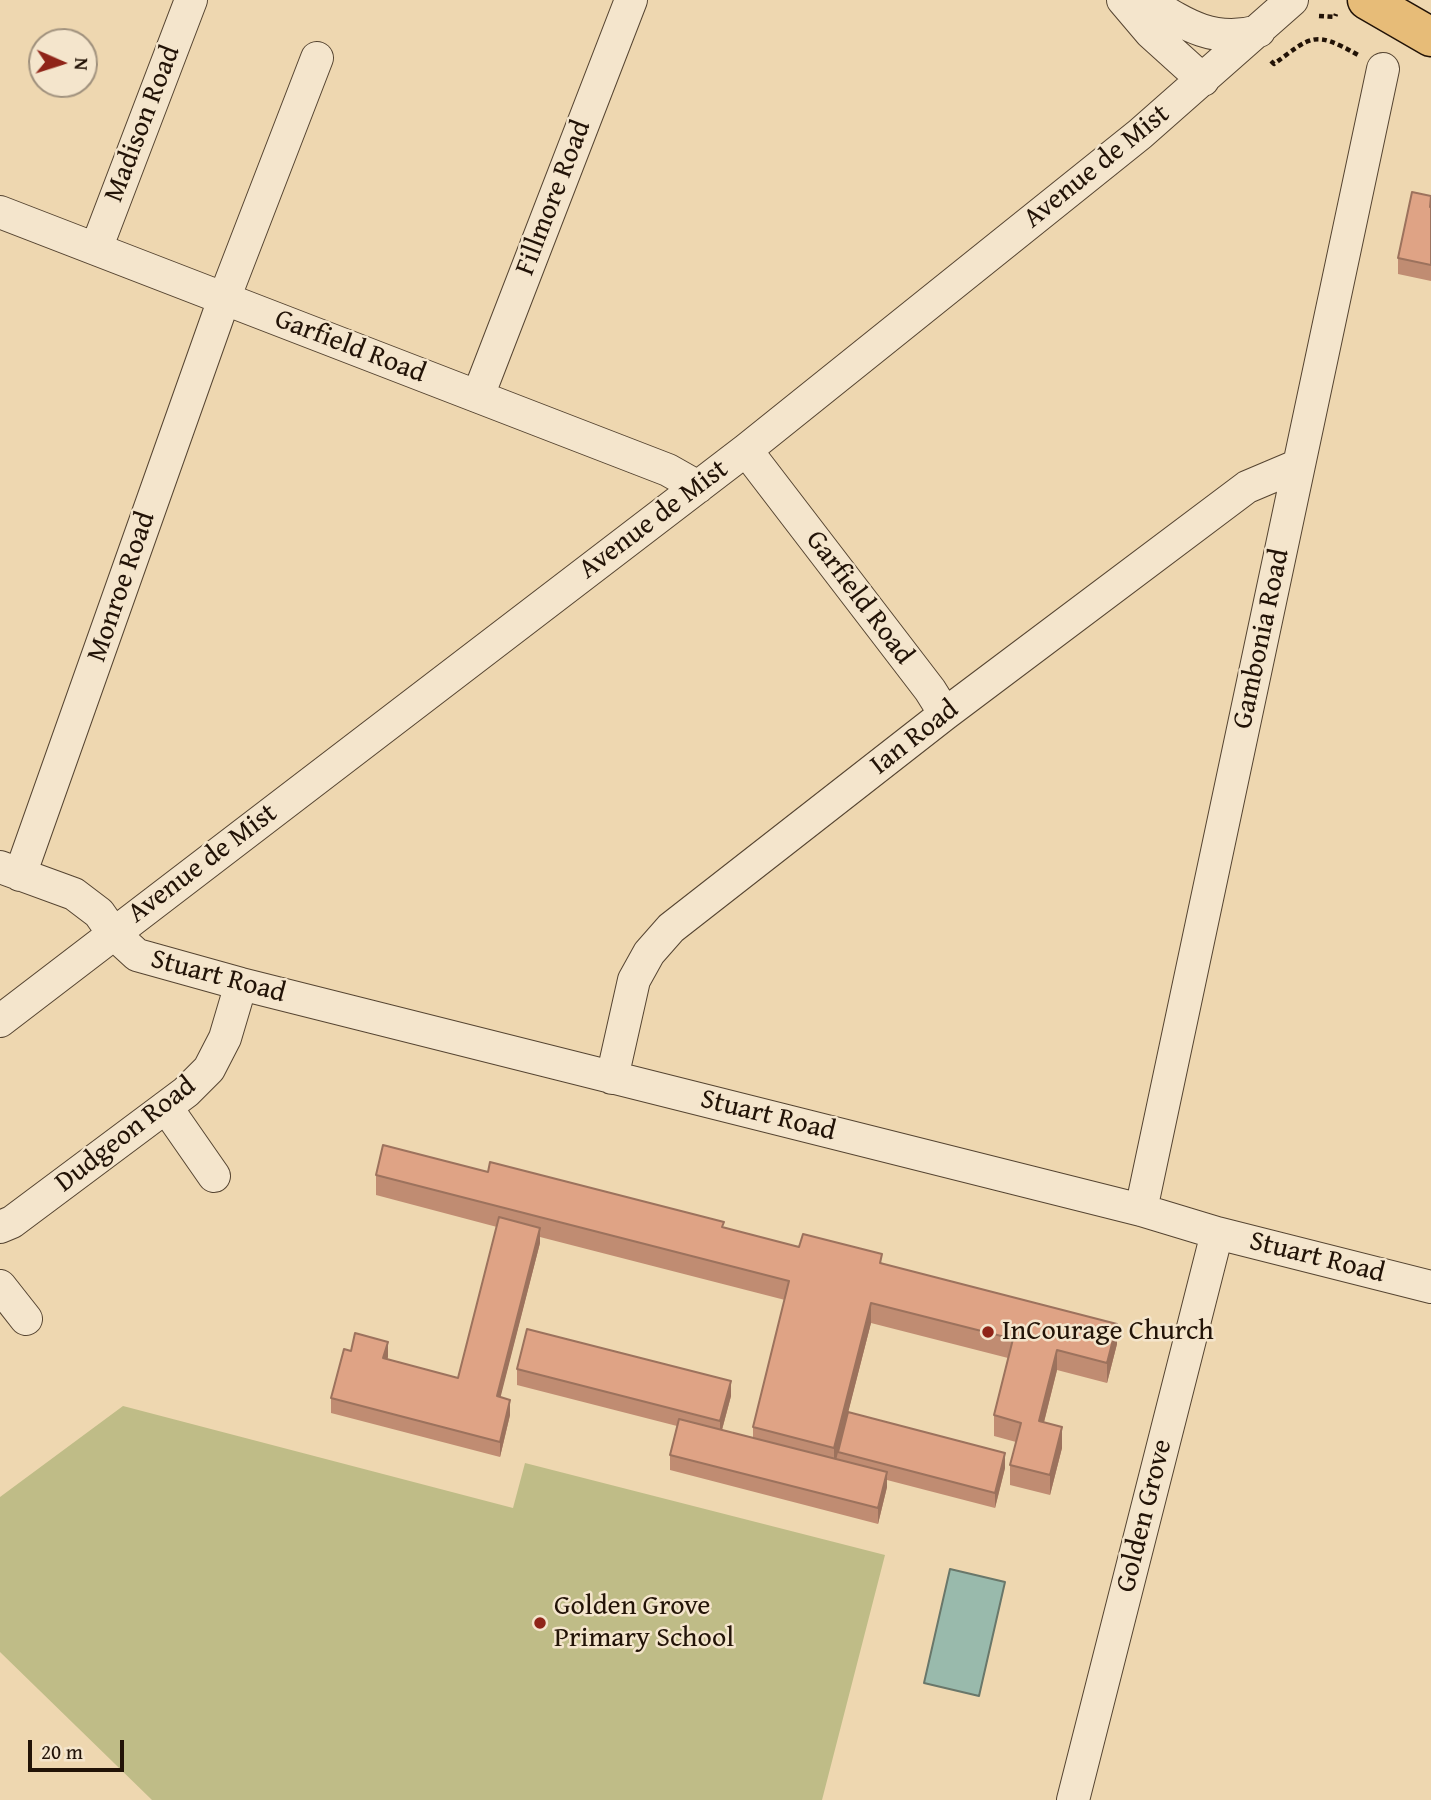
<!DOCTYPE html>
<html>
<head>
<meta charset="utf-8">
<style>
	body { margin:0 }
	#map { position:relative; width:1431px; height:1800px; overflow:hidden; background:#eed7b0; font-family:"Gentium Book Plus",serif }
	canvas { display:block }
	.north { position:absolute; left:28px; top:28px; width:70px; height:70px; box-sizing:border-box; background:#f4e5cc; border:2px solid #a0917d; border-radius:50%; rotate:93deg; font-size:19px; font-weight:700; line-height:28px; text-align:center; color:#221307 }
	.north::after { content:''; display:block; margin:auto; width:24px; height:32px; background:#8f2418; clip-path:polygon(50% 0,100% 100%,50% 72%,0 100%) }
	.scale { position:absolute; left:28px; top:1740px; width:96px; height:32px; box-sizing:border-box; border:4px solid #221307; border-top:0; padding-left:9px; font-size:21px; line-height:24px; white-space:nowrap; color:#221307; -webkit-text-stroke:5px #f4e5cc; paint-order:stroke }
</style>
</head>
<body>
<div id="map">
<canvas width="1431" height="1800"></canvas>
<div class="north">N</div>
<div class="scale">20 m</div>
</div>
<script>
const ctx = document.querySelector('canvas').getContext('2d');
ctx.lineJoin = 'round';
function fill(path, color) { ctx.fillStyle = color; ctx.fill(path, 'evenodd'); }
function strokePath(path, color, width, dash) { ctx.strokeStyle = color; ctx.lineWidth = width; ctx.lineCap = dash ? 'butt' : 'round'; ctx.setLineDash(dash || []); ctx.stroke(path); }
function drawText(font, color, halo, rows, align = 'center') {
  ctx.font = font + ' "Gentium Book Plus",serif'; ctx.lineWidth = 5; ctx.setLineDash([]); ctx.textBaseline = 'middle'; ctx.strokeStyle = halo; ctx.fillStyle = color; for (const [text, x, y, turn = 0] of rows) {
    ctx.save(); ctx.translate(x, y); ctx.rotate((+turn || 0) * Math.PI / 180); ctx.textAlign = isNaN(turn) ? turn : align; if (halo) ctx.strokeText(text, 0, 0); ctx.fillText(text, 0, 0); ctx.restore();
  }
}
fill(new Path2D(`
	M123,1406L513,1508L525,1463L885,1555L822,1800H152L0,1652V1497Z`), '#bfbc87');
const water = new Path2D(`
	M950,1569L1005,1582L979,1696L924,1683Z`);
fill(water, '#99baac');
strokePath(water, '#69776a', 2);
const minor = new Path2D(`
	M1123,0L1151,33L1203,80
	M1146,0C1184,24 1213,44 1259,31
	M0,212L668,470L698,487
	M96,249L191,0
	M478,396L631,0
	M746,450L930,690L945,714
	M0,867L74,894L99,913L113,933L137,955L241,984L1141,1210L1217,1233L1431,1287
	M20,875L224,299L317,58
	M0,1021L746,450L1140,134L1292,0
	M612,1078L634,980L649,953L671,928L945,714L1247,487L1299,465
	M166,1107L214,1176
	M1141,1210L1383,69
	M0,1227L12,1222L186,1092L209,1069L225,1038L241,984
	M0,1286L26,1319
	M1073,1800L1217,1233`);
const major = new Path2D(`
	M1367,0L1431,37`);
strokePath(minor, '#554431', 34);
strokePath(major, '#221307', 41);
strokePath(new Path2D(`
	M1319,16L1335,17L1336,14
	M1271,61L1274,64C1312,36 1314,30 1358,55`), '#221307', 4.5, [5, 3.5]);
strokePath(minor, '#f4e5cc', 32);
strokePath(major, '#e7bc78', 38);
fill(new Path2D(`
	M1431,196V281L1398,274V258Z
	M488,1172L724,1228L799,1247L882,1263L1117,1344L1107,1383L1057,1370L1044,1422L1062,1448L1050,1495L1010,1485V1465L1016,1442L994,1436V1415L1008,1358L871,1323L848,1412L1005,1468L995,1508L887,1480V1487L878,1524L670,1470V1455L677,1426L517,1385V1369L731,1396L722,1430L753,1438V1427L785,1300L540,1237V1243L500,1397L510,1415L500,1457L331,1413V1398L388,1357L387,1359L458,1378L497,1227L376,1195V1175Z`), '#c08c72');
fill(new Path2D(`
	M540,1228V1243L497,1411V1396Z
	M871,1303V1323L834,1468V1448Z
	M1117,1324V1344L1107,1383V1363Z
	M388,1342V1357L383,1374V1358Z
	M1057,1350V1370L1039,1442V1421Z
	M731,1381V1396L720,1437V1421Z
	M510,1400V1415L500,1457V1442Z
	M1062,1427V1448L1050,1495V1475Z
	M1005,1453V1468L995,1508V1493Z
	M887,1472V1487L878,1524V1508Z`), '#9c725d');
const building = new Path2D(`
	M1412,192L1431,196L1430,207H1431V265L1398,258Z
	M383,1145L488,1172L490,1162L724,1222L722,1227L799,1247L803,1234L882,1254L880,1263L1117,1324L1107,1363L1057,1350L1039,1421L1062,1427L1050,1475L1010,1465L1021,1423L994,1415L1013,1339L871,1303L834,1448L753,1427L789,1281L376,1175Z
	M499,1217L540,1228L497,1396L510,1400L500,1442L331,1398L344,1349L351,1351L355,1333L388,1342L383,1358L458,1378Z
	M527,1329L731,1381L720,1421L517,1369Z
	M848,1412L1005,1453L995,1493L838,1452Z
	M679,1419L887,1472L878,1508L670,1455Z`);
fill(building, '#dfa385');
strokePath(building, '#9c725d', 2);
for (const [x, y, r, color] of [
	[988,1332,7,"#8f2418"],
	[540,1623,7,"#8f2418"]
]) { const dot = new Path2D(); dot.arc(x, y, r, 0, 2 * Math.PI); ctx.fillStyle = color; ctx.fill(dot); strokePath(dot, '#f4e5cc', 2.5); }
drawText('28px', '#221307', '#f4e5cc', [
	["Madison Road",143,124,-69],
	["Avenue de Mist",1097,167,-39],
	["Fillmore Road",554,198,-69],
	["Garfield Road",350,347,21],
	["Avenue de Mist",654,520,-37],
	["Monroe Road",122,587,-71],
	["Garfield Road",859,598,53],
	["Gambonia Road",1262,639,-78],
	["Ian Road",915,738,-38],
	["Avenue de Mist",203,864,-37],
	["Stuart Road",218,977,15],
	["Stuart Road",768,1116,14],
	["Dudgeon Road",126,1135,-38],
	["Stuart Road",1317,1258,14],
	["Golden Grove",1145,1516,-76]
]);
drawText('28px', '#221307', '#f4e5cc', [
	["InCourage Church",1002,1332],
	["Golden Grove",554,1607],
	["Primary School",554,1639]
], 'left');
</script>
</body>
</html>
